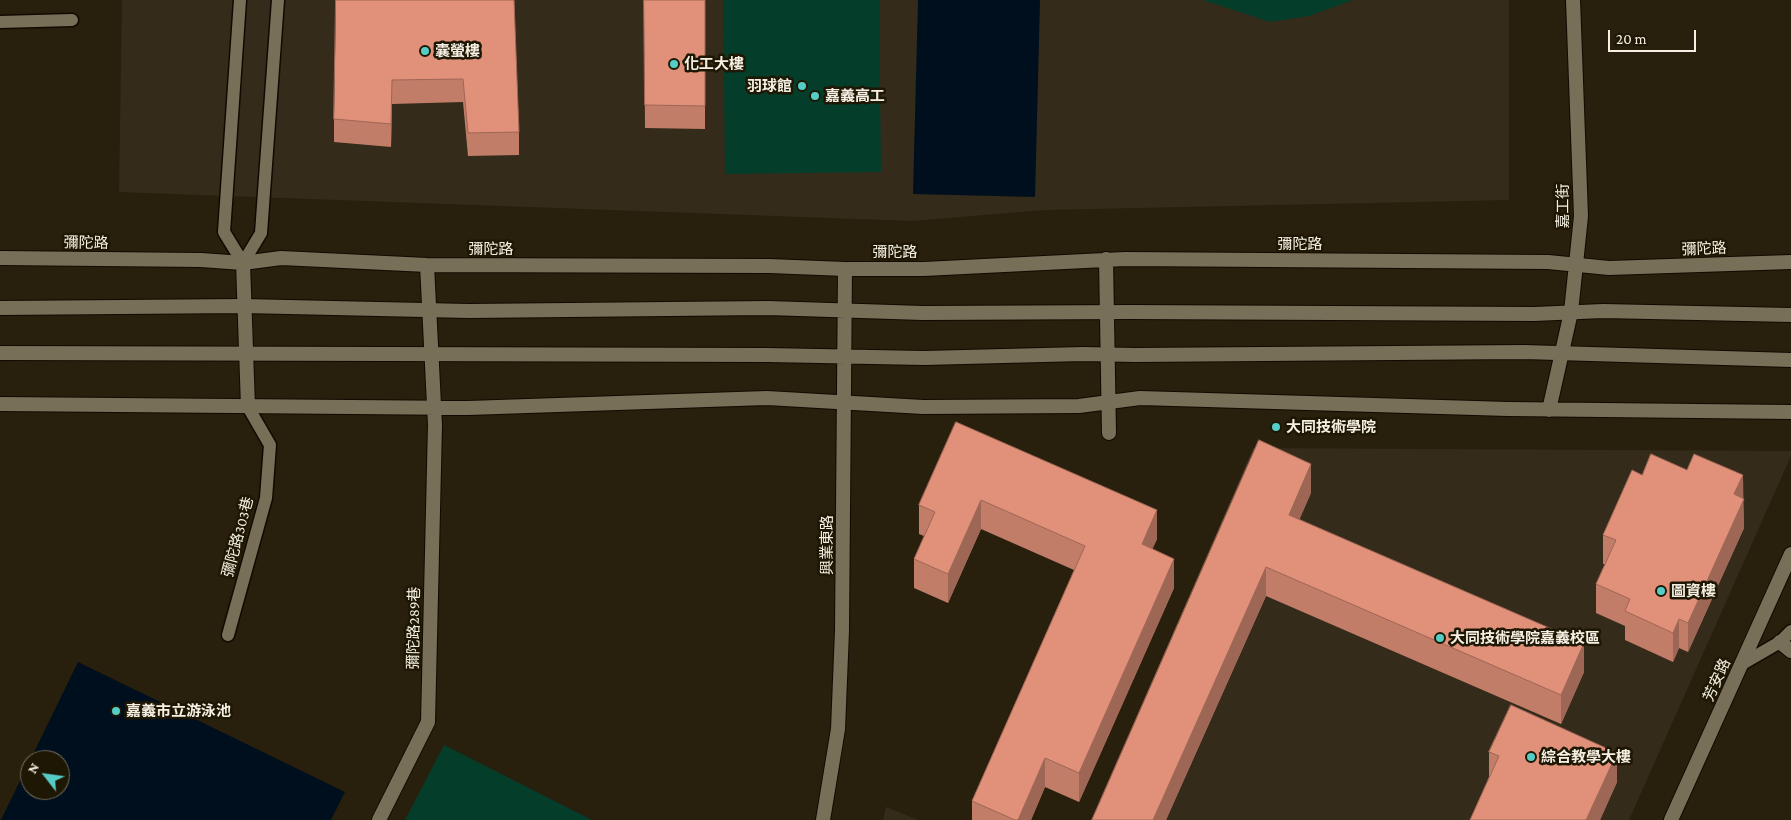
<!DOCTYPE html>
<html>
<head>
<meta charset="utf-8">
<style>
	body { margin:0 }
	#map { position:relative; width:1791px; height:820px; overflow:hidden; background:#28200c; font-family:"Crimson Pro",serif }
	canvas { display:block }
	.north { position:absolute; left:20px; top:750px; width:50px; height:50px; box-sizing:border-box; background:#1e1704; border:1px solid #746e5d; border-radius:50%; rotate:300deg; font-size:14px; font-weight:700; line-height:20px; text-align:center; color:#f5f0e3 }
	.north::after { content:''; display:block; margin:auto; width:18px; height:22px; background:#55cdc6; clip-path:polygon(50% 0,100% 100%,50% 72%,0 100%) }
	.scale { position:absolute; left:1608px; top:30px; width:88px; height:22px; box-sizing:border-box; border:2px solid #f5f0e3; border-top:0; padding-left:6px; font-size:15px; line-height:18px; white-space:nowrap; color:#f5f0e3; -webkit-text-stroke:4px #1e1704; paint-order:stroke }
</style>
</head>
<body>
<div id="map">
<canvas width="1791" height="820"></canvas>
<div class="north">N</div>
<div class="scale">20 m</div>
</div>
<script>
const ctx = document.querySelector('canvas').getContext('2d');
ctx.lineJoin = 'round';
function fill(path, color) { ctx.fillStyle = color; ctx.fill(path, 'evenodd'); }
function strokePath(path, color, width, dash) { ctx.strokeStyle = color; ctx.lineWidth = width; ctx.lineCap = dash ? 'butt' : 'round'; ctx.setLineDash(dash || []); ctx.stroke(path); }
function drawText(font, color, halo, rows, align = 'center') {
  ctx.font = font + ' "Crimson Pro","Noto Sans TC",serif'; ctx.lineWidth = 5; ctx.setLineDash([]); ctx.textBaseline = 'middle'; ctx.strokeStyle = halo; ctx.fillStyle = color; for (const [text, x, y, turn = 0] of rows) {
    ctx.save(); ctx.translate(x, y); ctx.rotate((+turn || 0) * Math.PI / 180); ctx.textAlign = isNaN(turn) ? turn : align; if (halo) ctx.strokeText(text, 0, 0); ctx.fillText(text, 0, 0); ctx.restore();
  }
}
fill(new Path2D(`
	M122,0H1509V200L1044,210L912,221L119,192Z
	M1253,448L1791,451V456L1629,820H1092Z
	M886,807L918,820H883Z`), '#342b1b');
fill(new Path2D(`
	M723,0H879L881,172L725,174Z
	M1203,0H1353L1309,16L1270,22Z
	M444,745L592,820H405Z`), '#043d2a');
fill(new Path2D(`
	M918,0H1040L1035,197L913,194Z
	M78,662L345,792L331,820H1ZM30,760H60V790H30Z`), '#000f1e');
const service = new Path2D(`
	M240,0L224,232L243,263L261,233L278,0
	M0,22L72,20
	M228,635L266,498L270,445L248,407
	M1742,664L1780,642L1791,631`);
const minor = new Path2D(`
	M0,258L201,260L243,263L281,258L427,265L769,266L845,269H924L1125,259L1548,262L1609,268L1791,262
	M1106,259L1109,433
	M243,263L248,407
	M0,404L468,408L767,398L923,407L1079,406L1140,398L1508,409L1791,412
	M1549,410L1571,312L1581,216L1573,0
	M1780,642L1791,651
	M379,820L428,722L435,425L427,265
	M1671,820L1791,554`);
const tertiary = new Path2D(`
	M0,308L243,306L469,311L768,308L923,313L1130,312L1534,314L1603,311L1791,315
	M0,353L767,355L924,358L1083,354L1135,355L1524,352L1791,360
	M823,820L838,729L842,631L845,269`);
strokePath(service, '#110a00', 15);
strokePath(minor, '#110a00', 16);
strokePath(tertiary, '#110a00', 16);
strokePath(service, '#786f59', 12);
strokePath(minor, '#786f59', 14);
strokePath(tertiary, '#786f59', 14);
fill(new Path2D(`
	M514,0L519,132V155L468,156L463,102L392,104L391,147L334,142V119Z
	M644,0H705V129L645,128Z
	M956,422L1157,539L1152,549L1174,588L1079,802L1045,787L1031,820H972V801L1074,570L981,529L948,603L914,588V559L924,536L919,534V505Z
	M1642,475L1743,499L1744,528L1688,652L1679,648L1673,662L1625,640V626L1596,613V584L1605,564H1603V535Z
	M1311,493L1299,519L1584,672L1561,724L1266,596L1166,820H1092Z
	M1489,752L1617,782L1600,820H1470L1489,777Z`), '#c27d68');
fill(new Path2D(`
	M392,80V104L391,147V124Z
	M1311,464V493L1289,544V515Z
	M1743,475L1744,528L1688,652V623L1734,494Z
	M981,500V529L948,603V574Z
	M1157,510V539L1142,573V544Z
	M1174,559V588L1079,802V773Z
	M1266,567V596L1166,820H1153Z
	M1679,619V648L1673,662V633Z
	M1584,643V672L1561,724V695Z
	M1617,753V782L1600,820H1586Z
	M1045,758V787L1031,820H1018Z`), '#9e6655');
const building = new Path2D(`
	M336,0H514L519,132L468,133L463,79L392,80L391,124L334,119Z
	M644,0H705V106L645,105Z
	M956,422L1157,510L1142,544L1174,559L1079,773L1045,758L1018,820H1015L972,801L1085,546L981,500L948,574L914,559L935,512L919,505Z
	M1259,440L1311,464L1289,515L1584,643L1561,695L1266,567L1153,820H1092Z
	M1651,454L1687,470L1694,454L1743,475L1734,494L1744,499L1688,623L1679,619L1673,633L1625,611L1630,599L1596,584L1616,540L1603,535L1632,470L1642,475Z
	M1511,705L1617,753L1586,820H1470L1499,756L1489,752Z`);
fill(building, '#e19179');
strokePath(building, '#9e6655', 1);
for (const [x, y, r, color] of [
	[425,51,5,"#55cdc6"],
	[674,64,5,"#55cdc6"],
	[802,86,5,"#55cdc6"],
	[815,96,5,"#55cdc6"],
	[1276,427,5,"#55cdc6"],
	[1661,591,5,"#55cdc6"],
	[1440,638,5,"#55cdc6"],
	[116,711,5,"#55cdc6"],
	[1531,757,5,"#55cdc6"]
]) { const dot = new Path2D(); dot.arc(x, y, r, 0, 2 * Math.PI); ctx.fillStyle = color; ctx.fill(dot); strokePath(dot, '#1e1704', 2); }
drawText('bold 15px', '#f5f0e3', '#1e1704', [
	["囊螢樓",435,51],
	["化工大樓",684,64],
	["羽球館",792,86,"right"],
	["嘉義高工",825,96],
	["大同技術學院",1286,427],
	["圖資樓",1671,591],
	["大同技術學院嘉義校區",1450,638],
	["嘉義市立游泳池",126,711],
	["綜合教學大樓",1541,757]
], 'left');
drawText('15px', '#f5f0e3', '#1e1704', [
	["嘉工街",1563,206,-90],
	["彌陀路",86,243,1],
	["彌陀路",1300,244],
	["彌陀路",491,249],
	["彌陀路",1704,249,-2],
	["彌陀路",895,252],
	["彌陀路303巷",238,537,-75],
	["興業東路",827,545,-90],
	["彌陀路289巷",414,628,-89],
	["芳安路",1717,680,-66]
]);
</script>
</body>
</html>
